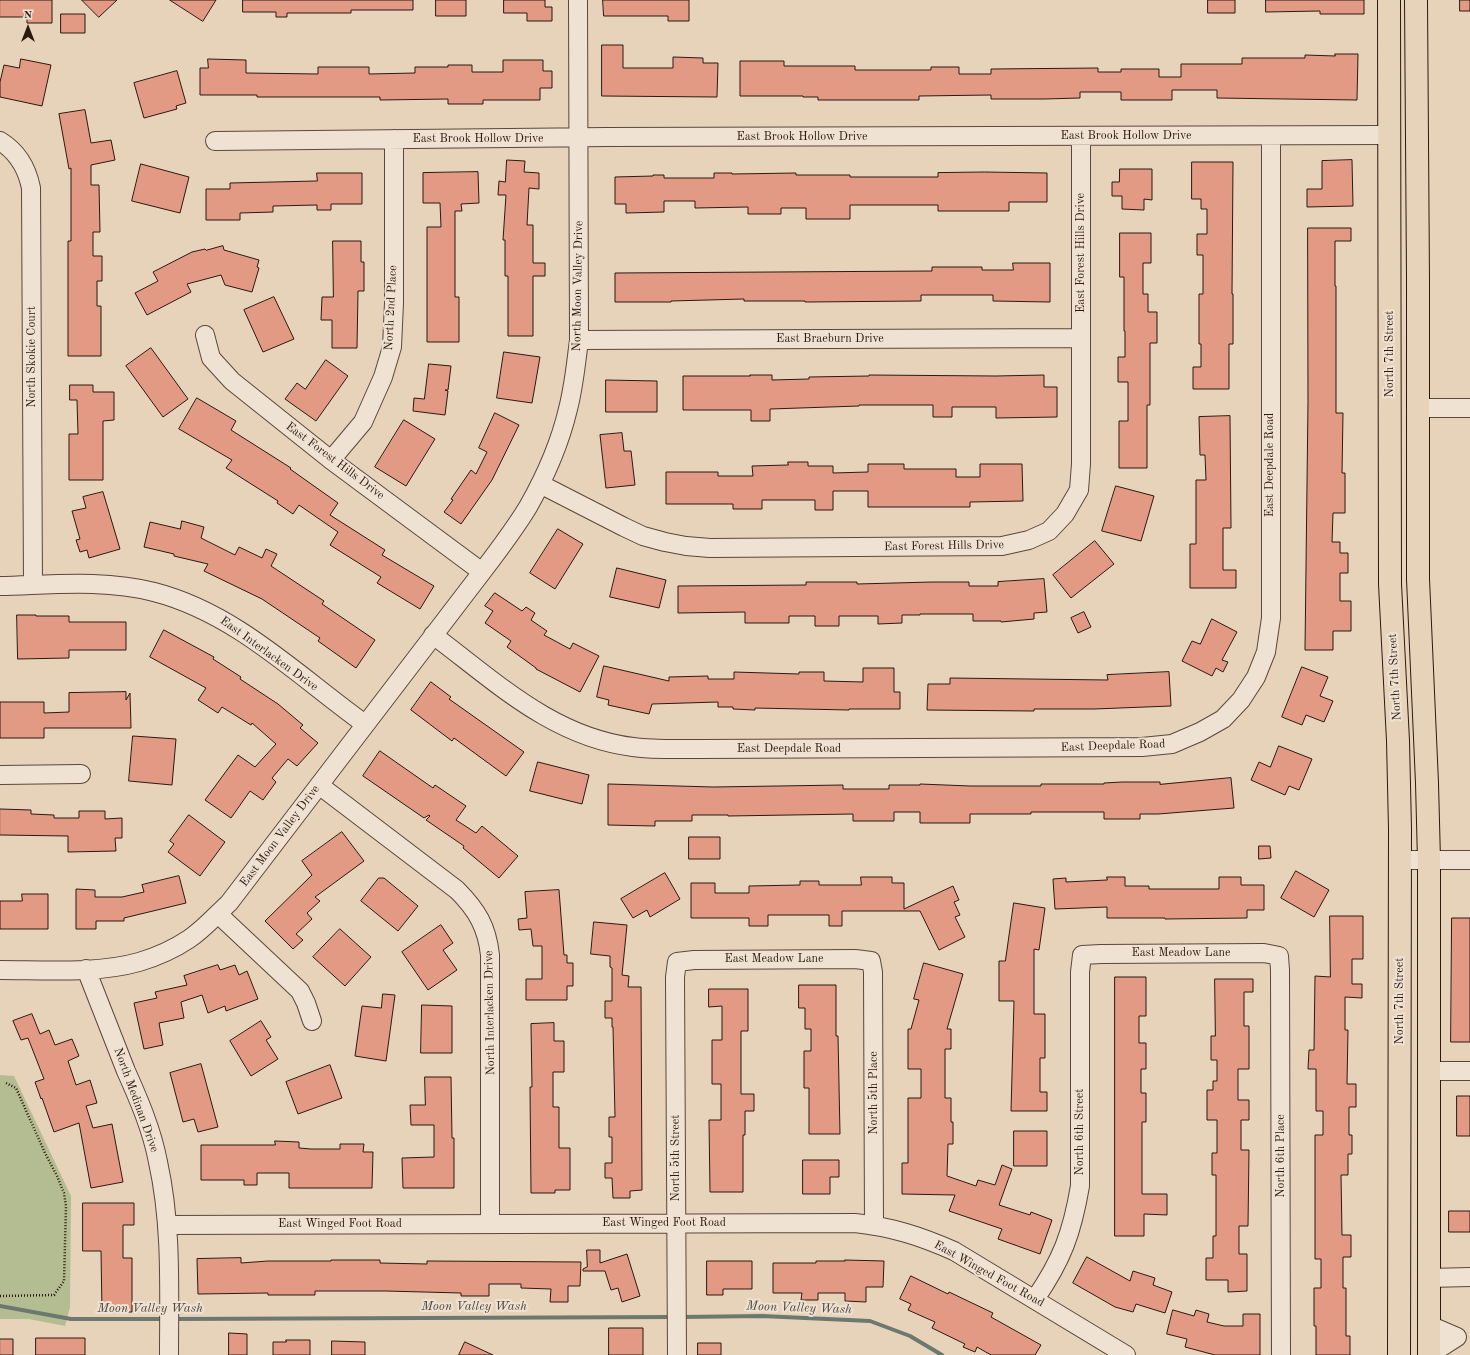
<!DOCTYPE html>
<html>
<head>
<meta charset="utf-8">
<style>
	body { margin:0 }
	#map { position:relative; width:1470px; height:1355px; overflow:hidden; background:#e6d3ba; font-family:"Old Standard TT",serif }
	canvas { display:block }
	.north { position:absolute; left:8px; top:8px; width:40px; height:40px; -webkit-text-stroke:3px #efe2d2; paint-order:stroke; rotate:0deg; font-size:11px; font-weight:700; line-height:16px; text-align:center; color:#2d1811 }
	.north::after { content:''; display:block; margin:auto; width:14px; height:18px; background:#2d1811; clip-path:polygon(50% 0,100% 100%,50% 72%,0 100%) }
</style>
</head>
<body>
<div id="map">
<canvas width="1470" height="1355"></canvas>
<div class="north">N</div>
</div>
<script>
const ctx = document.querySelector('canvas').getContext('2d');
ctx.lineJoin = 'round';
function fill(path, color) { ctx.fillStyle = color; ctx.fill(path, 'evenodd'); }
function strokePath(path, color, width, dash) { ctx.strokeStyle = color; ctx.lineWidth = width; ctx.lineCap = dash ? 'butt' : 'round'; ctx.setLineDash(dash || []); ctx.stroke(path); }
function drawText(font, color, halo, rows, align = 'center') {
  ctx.font = font + ' "Old Standard TT",serif'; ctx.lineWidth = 4; ctx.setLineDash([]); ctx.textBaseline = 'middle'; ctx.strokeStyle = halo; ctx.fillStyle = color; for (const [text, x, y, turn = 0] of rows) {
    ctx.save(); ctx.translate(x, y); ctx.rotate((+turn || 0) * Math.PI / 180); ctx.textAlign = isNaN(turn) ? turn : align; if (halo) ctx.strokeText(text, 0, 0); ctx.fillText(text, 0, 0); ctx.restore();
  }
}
fill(new Path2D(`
	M0,1075L14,1076L71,1196L70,1307L65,1326L29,1319H0Z`), '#b3bd91');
strokePath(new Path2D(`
	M0,1306L71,1319H164
	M681,1317L762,1316L870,1321L910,1336L942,1355
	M173,1319L672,1317`), '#6d786f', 4);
const building = new Path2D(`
	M0,0H52V23H27V17H0Z
	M82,0H117L99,17Z
	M170,0H216L203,21Z
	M243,0H413V10H351V13H287V17H276V12H243Z
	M436,0H466V16H436Z
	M504,0H545V7H552V21H527V13H504Z
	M603,0H689V21H668V16H604Z
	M1208,0H1235V13H1208Z
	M1266,0H1364V14H1320V11L1266,12Z
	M1460,0H1470V11H1460Z
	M61,14H85V33H61Z
	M602,45H623V68H673V57L703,58V63H718L717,97L602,96Z
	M1335,54H1358L1357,100L1217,98V90H1172V100H1121V92H1080V98L1044,99H991V95L919,96V100H818V97H803V96H740V61H784V66H855V70H931V67H959V74H991V69L1098,68V72H1121V69H1159V77H1181V64H1242V58H1305V55L1335,56Z
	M21,59L51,65L42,106L0,97V82L4,65L19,68Z
	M208,59L246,60V73L318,74V67H369V74L415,73V67H448V65H472V72H503V60H543V71H552V88H540V100H483V104H448V99L380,100V97H257V95H200V68H208Z
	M177,71L186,103L176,106L177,109L144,118L134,83Z
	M85,110L91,143L111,140L115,160L91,165V185H99L100,232H93V256H102V281H97V306H101V356H68V241H71V168L69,169L59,114Z
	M507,160L525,161L524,172L539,173V189L529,188L527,225H533V263H545V276H533V336H508V276H505V240H503L506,195H498L499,181L505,182Z
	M1352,160L1353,206L1307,207V189H1322V161Z
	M1192,162H1233L1232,294H1233V344H1229V389H1193V367H1201V344H1199V294H1203V255H1197V234H1207V209H1201V199H1192Z
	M141,164L189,177L180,213L132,201Z
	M1120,169H1152V200L1144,199V210L1122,209V196H1112V182H1119Z
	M478,172L479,203L461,204L462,211H455V297H459V342H427V227H441L440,203H423V173Z
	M985,172L1047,173V202H1009V211H938V205H850V219H806V208H781V214H748V207L695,208V201H664V212L626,213V204H615V177L653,176V175H664V178H714V173H732V174L796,173V175H850V177H938V173Z
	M317,173H362V204H331V210H317V205L273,206V212L240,213V220H206V189H230V183L317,181Z
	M1308,228H1351V241H1335V286H1336V413H1343L1342,473H1345V513H1333L1332,542H1340V553H1348V573H1340V601H1351V631H1333V650H1305L1308,402Z
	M1120,233H1151V263H1143V294H1148V312H1157V343H1150V405H1147V468H1119V421H1128V382H1118V357H1125V331H1124V277H1120Z
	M333,241H361V262H364V291H358L357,348H332V320H321L322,297H333Z
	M223,246L224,250L259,260L257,267L259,268L252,292L225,285L221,275L187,284L191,292L147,315L135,293L158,281L153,272L192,252L205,249L206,250Z
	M1013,263H1050V302L993,301V295H921V301L805,302V301H744V299L671,301V302H615V273L932,271V267H982V270H1013Z
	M274,297L294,339L263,352L244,310Z
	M151,348L188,399L163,417L126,366Z
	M504,352L540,357L532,403L497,398Z
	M326,360L348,376L316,421L285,399L297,383L305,389Z
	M429,364L451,366L448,390H445L448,391L445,415L413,411L414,398L424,399Z
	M750,375H772V380L809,379V377L869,376V375L996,376L1044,375V387H1057V417L996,418V407H952V417H933V405H859V406L770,409V421H751V410H683V376H750Z
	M606,380L657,381V412H606Z
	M70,385H93V392H114V420L103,421V480H69V434H78L77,400H70Z
	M197,398L236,421L231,430L291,468L290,469L338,503L330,515L385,550L382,555L434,586L420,609L377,583L381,577L330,545L338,532L299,505L293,514L277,503L278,501L226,468L232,460L179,429Z
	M495,413L519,425L492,480L461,524L444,512L453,500L451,499L471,470L476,474L487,452L479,448Z
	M1230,416L1231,528H1223V570H1236V588H1190V544H1196V480H1206L1205,455H1200L1199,417Z
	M404,420L435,439L406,486L375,467Z
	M622,433L624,451H631L635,485L606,488L600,435Z
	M788,462H808V466H833V473L868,472V464H904V469H956V477H980V464H1022L1023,501L970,502V507H868V491H833V510H815V500H762V509H733V504H666V472H718V476H753L752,466L788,465Z
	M1116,486L1154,496L1141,541L1102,531Z
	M103,492L120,549L89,558L87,550L80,552L76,540L80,539L72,511L86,508L83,497Z
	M182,521L204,527L201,538L235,555L239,547L262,558L266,549L277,554L271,566L324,601L322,604L375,640L356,668L318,641L320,638L262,599L204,571L208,564L174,556V554L144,547L150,522L180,529Z
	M558,529L583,544L555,589L530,573Z
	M1095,541L1114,564L1071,598L1053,575Z
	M617,568L666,580L659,608L610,597Z
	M1044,579L1047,612L1034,613V619L1001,622V621H973V614H920V615H902V623L878,624V616H839V626H815V616H789V623H745V612L678,613V586L806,585V582H857V584L932,582H969V586H998V582Z
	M495,593L522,611L526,607L535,613L531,620L547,631L544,635L570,649L573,643L599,656L580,692L536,669V668L507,647L511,641L485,623L493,611L485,606Z
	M1084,612L1091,627L1078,633L1071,618Z
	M17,615H36V616H69V622H126V650H69V658L18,659Z
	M1212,619L1237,632L1222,660L1228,662L1223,672L1216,668L1212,676L1182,661L1192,641L1200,644Z
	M164,630L214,657L213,659L241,677L240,679L278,704L303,725L300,728L318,743L297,766L288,759L272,778L276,782L263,800L250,791L231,818L205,800L238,755L255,767L276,744L252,723L251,725L222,707L218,713L198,700L206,688L150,657Z
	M604,666L669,681V677L708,676V679H734V672L799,674V672H824V681L863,682V668H894V692H900V709H849V710L755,708V710L733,709V707H718V702L652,704L649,714L608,705L609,700L597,697Z
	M1302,667L1328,677L1320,696L1333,701L1324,722L1306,715L1302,725L1282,717Z
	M1169,672L1171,706L1094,709H1034V711L927,710L928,684H950V678L1108,680L1107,675Z
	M431,682L451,697L449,699L524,752L506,776L454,738L452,741L411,710Z
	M126,692V700L130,693L131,728H44V738H0V702H44V713L69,712V693Z
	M133,736L176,739L172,785L129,781Z
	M1279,746L1312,759L1299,790L1289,786L1285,795L1251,780L1259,762L1270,767Z
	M380,751L433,788L435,785L466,806L456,820L476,833L482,826L518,856L499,878L463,848L464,846L426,820L430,816L429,815L424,818L363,776Z
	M538,762L589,775L582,804L530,791Z
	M1231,778L1234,808L1158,814H1140V819H1104V812H1031V814H970V823H920V812H894V821H853V814L728,816V815H692V821H655V826L608,825V784L713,787L843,785V789H889V785H920V784L970,786H1041V784H1104V783L1122,782H1160V784Z
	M0,809L31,810V814L54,815V818H79V811H105V819L122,818V838H115L116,851L68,852V836L0,835Z
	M189,815L225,842L200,876L168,852L174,844L170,841Z
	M342,832L364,861L315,897L320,901L307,913L312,919L296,934L303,940L293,949L265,921L312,875L302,861Z
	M689,837H720V859H689Z
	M1259,846H1270L1271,858L1259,859Z
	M1296,871L1329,890L1314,917L1281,898Z
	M665,873L680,899L650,917L647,910L633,918L621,899Z
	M179,876L186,903L124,918V921H96V929H76V889L95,890V897H122L144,892L142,885Z
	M861,877H892V883H904V909L953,886L959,900L954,902L960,915L955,917L965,937L939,950L920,911H842V926H829V915H768V926H749V918H691V883H715V893H749V886L800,885V881H819V885H861Z
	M1107,877H1125V886H1149V889H1219V877H1241V885H1264V910H1247V918L1165,919V918H1107V907L1055,909L1053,879L1066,878V882L1107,880Z
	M379,878H384L418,906L398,931L361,901Z
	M559,890L564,955H567V963H573V986H567V1000H526V979H542V946H533L531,929L519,930L518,919L527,918L525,892Z
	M22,894H48V929H0V901H22Z
	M1014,903L1045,908L1039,950L1034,949V1014H1045V1058H1040V1092H1047V1111H1011L1014,1001H999V961H1005Z
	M1330,916H1363V959H1352V984H1362V998L1345,997V1030H1348L1347,1084H1356V1107H1349V1135H1352V1154H1348V1175H1341L1342,1235H1351V1257H1343V1288H1346V1336H1350V1355H1316V1326H1314V1288H1321V1259H1315V1135H1323V1111H1316V1069H1308L1309,1050H1314L1315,976L1330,977Z
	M1452,918H1470V1042H1451Z
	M594,922L627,925L622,975L629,976L628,987H641L642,1190L630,1191V1198H613L612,1178H605V1163H612V1137H609V1117H615L613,1027H612V1018H605V1001H612V968L610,967V956L591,954Z
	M441,925L453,943L443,950L457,970L428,990L402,952Z
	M340,929L371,957L345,986L313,957Z
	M924,963L963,974L947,1029H951V1049H945V1098H951V1122H953V1144H948L947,1176L976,1186L978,1180L995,1185L1002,1165L1012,1169L999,1205L1030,1215L1031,1212L1052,1220L1040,1254L998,1239L1002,1229L949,1211L955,1195L902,1194V1163H908V1098H921V1069H908V1029H911L919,1000L914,999Z
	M218,965L220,970L235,965L239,975L247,971L258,999L226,1011L225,1006L208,1013L202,995L181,1002L184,1018L159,1023L163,1045L144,1049L134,1003L157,998L155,992L187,985L184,976Z
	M1115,977H1146V1016H1139V1043H1146V1069H1141V1093H1146V1122H1142V1194H1167V1215L1144,1214V1236H1115Z
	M1215,979H1253V992H1244V1026H1249V1069H1238V1100H1249V1120H1241V1150H1249L1248,1226H1239V1254H1247V1291L1228,1292V1280H1206V1258H1213V1236H1216V1175H1212V1153H1217V1120H1207V1090H1213V1081H1217V1060H1211V1036H1215Z
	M799,985H836V1036H838L840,1134H809V1088H804V1051H811V1029H805V1008H799Z
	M709,989H748V1031H741V1094H754V1111H745V1135H743V1192H710L709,1120H721V1084H712V1040H722V1006L709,1007Z
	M383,994L395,995L386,1061L355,1056L362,1006L381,1008Z
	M422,1005L452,1006V1053H421Z
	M32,1014L40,1034L49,1030L55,1045L72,1039L79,1056L68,1061L76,1085L90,1080L97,1103L86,1106L93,1128L112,1124L123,1182L91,1188L79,1123L54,1132L42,1098L41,1099L35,1082L44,1079L28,1038L21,1040L13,1021Z
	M261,1021L271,1037L266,1040L278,1059L251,1076L230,1041Z
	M554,1023V1041H564V1072H553V1107H559V1148H570V1190H555V1193H531L530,1087H532L531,1024Z
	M201,1064L218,1127L198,1132L194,1119L183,1122L170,1073Z
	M330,1065L342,1098L298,1114L286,1082Z
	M425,1077H451L452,1138H454V1188H403L402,1158L434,1157V1125H411L410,1105H425Z
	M1457,1096H1470V1136H1457Z
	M1014,1131H1047V1166H1014Z
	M275,1141L299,1142V1148L311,1149H340V1144H364L363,1152H373L372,1188H289V1173H257V1185H244V1180H201V1145H275Z
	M803,1160H839V1177H830V1194H803Z
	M83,1203H134V1225H123V1258H132V1312H102L101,1251H83Z
	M1449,1211H1470V1232H1449Z
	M587,1250H600V1263L627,1254L640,1296L622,1302L618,1288L611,1290L605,1271H583V1269L587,1267Z
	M1087,1257L1130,1281L1133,1271L1155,1278L1153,1285L1172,1292L1165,1313L1136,1304L1133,1312L1115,1307L1073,1283Z
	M241,1258V1263L268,1261H331V1260H380V1263L427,1264V1261L581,1262L580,1286H568V1302H550L551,1289L521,1288V1284H489V1296H461V1293L386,1291H315V1295H268V1293L198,1294L197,1259Z
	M845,1260L884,1261L883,1287H866V1302L845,1301V1293H818V1300H801L802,1293H773V1263H816V1261H845Z
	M707,1261H752V1289H723V1295H707Z
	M911,1276L948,1294L949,1292L993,1313L991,1317L1041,1345L1035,1355H991L977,1347L975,1352L963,1347L965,1344L932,1328L935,1322L908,1310L911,1304L900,1299Z
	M1173,1310L1194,1316L1196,1310L1209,1314L1207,1322L1224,1326H1243V1314H1260V1355H1215L1185,1347L1187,1339L1167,1334Z
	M609,1328H643V1355H609Z
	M229,1333L247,1334V1355H229Z
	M36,1338H85V1355H36Z
	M0,1339H13V1355H0Z
	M286,1340H310V1355H273V1342H286Z
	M332,1341L365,1342V1355H332Z
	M465,1342L493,1355H459Z
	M698,1343H721V1355H698Z`);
fill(building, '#e29a85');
strokePath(building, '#2d1811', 1);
const minor = new Path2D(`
	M0,141C18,152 27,168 31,188L33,585
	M215,141L607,137L1389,135
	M205,335L211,358L232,381L331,460L482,572
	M579,340L1081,338
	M1418,408H1470
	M331,460L363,422L383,377L392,347L394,303V139
	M540,484L624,527L643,536L665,542L686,546L710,548L1002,546L1029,540L1049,531L1065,514L1079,490L1081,464V136
	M0,586C50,585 104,579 154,592C236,613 298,676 365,724
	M433,635C495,681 552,737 633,747C655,750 677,749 700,749L1142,747L1172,744L1200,732L1223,719L1241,700L1256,677L1266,652L1271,618V136
	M0,775L81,774
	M319,785L457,890C477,910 487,927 490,955V1224
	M1400,860H1470
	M218,914L300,991L306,1003L312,1021
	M86,969C99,1003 113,1037 126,1071C139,1100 152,1130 158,1162C172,1225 169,1290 169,1355
	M0,970C44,970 97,974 139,962C156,957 174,949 189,939C204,929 216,915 229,903L482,572C498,551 514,530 528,507C545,477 560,443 568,409C574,386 576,363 579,340L578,0
	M1430,1071H1470
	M168,1225L855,1223C892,1227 920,1236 954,1251L1126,1355
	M1429,1278L1470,1277
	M1035,1299C1062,1260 1072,1233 1080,1186V972L1082,955L1101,954L1264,953L1279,956L1280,970L1281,1355
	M1429,1325L1457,1337L1429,1355
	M677,1355L675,977L677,962L694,960L855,959L871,961L873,972L874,1225`);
const major = new Path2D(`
	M1389,0L1390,584L1398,741L1400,829L1399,1355
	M1416,0L1418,279V579L1427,783L1429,860V1355`);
strokePath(minor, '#5b473b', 20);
strokePath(major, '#2d1811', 24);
strokePath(new Path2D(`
	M0,1296L54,1295L64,1281L66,1206L64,1193L57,1176L45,1153L16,1088L6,1083`), '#2d1811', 2.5, [1, 2]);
strokePath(minor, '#efe2d2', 18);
strokePath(major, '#e6d3ba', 22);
drawText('12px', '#2d1811', '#efe2d2', [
	["East Brook Hollow Drive",1126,136],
	["East Brook Hollow Drive",802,137],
	["East Brook Hollow Drive",478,139],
	["East Forest Hills Drive",1081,253,-90],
	["North Moon Valley Drive",578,286,-89],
	["North 2nd Place",391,308,-87],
	["East Braeburn Drive",830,339],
	["North 7th Street",1390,354,-90],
	["North Skokie Court",32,357,-90],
	["East Forest Hills Drive",335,461,37],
	["East Deepdale Road",1270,465,-90],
	["East Forest Hills Drive",944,546,-1],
	["East Interlacken Drive",269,654,36],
	["North 7th Street",1395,677,-93],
	["East Deepdale Road",1113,746,-2],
	["East Deepdale Road",789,749],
	["East Moon Valley Drive",280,836,-53],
	["East Meadow Lane",1181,953],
	["East Meadow Lane",774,959],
	["North 7th Street",1400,1001,-90],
	["North Interlacken Drive",490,1013,-91],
	["North 5th Place",874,1093,-90],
	["North Medinan Drive",136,1100,70],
	["North 6th Street",1080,1132,-90],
	["North 6th Place",1281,1156,-90],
	["North 5th Street",676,1158,-90],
	["East Winged Foot Road",664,1223],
	["East Winged Foot Road",340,1224],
	["East Winged Foot Road",989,1274,29]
]);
drawText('italic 13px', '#4d4840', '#efe2d2', [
	["Moon Valley Wash",474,1307],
	["Moon Valley Wash",799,1308,2],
	["Moon Valley Wash",150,1309]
]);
</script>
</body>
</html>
